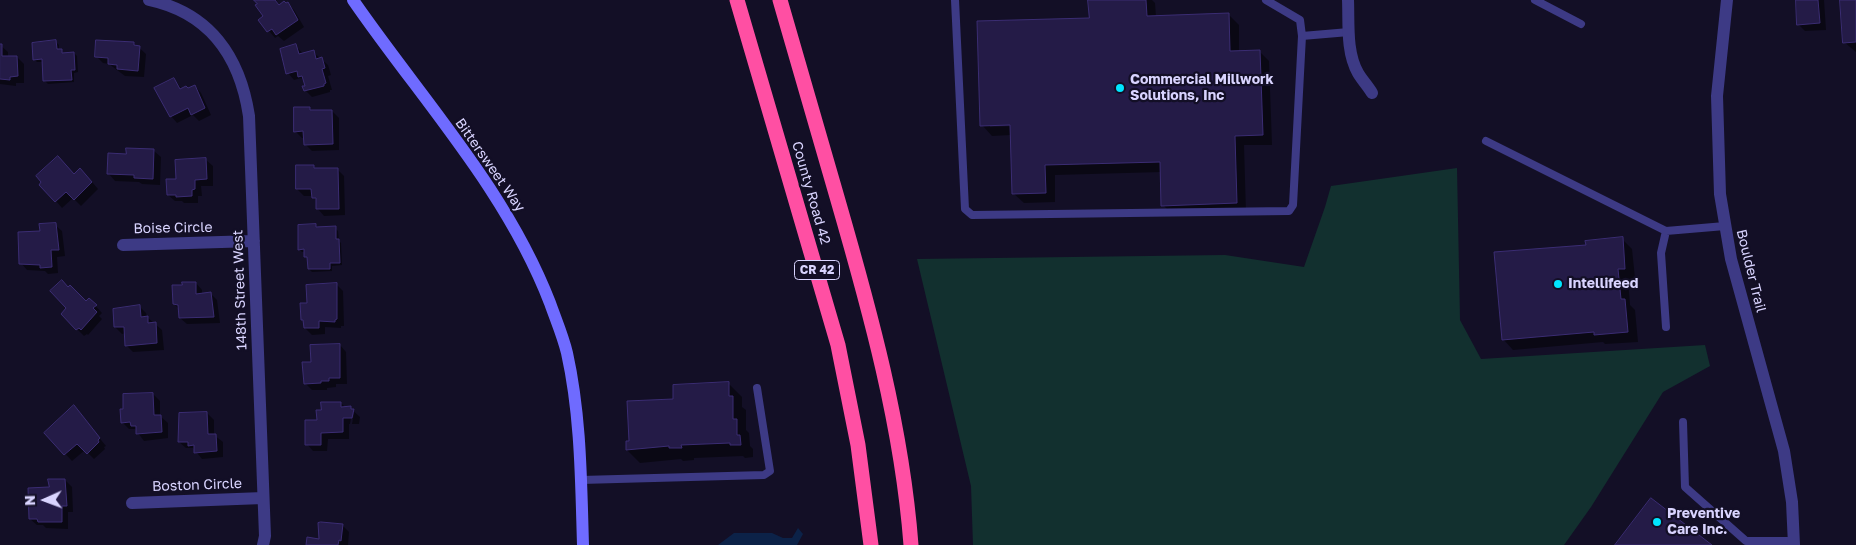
<!DOCTYPE html>
<html>
<head>
<meta charset="utf-8">
<style>
	body { margin:0 }
	#map { position:relative; width:1856px; height:545px; overflow:hidden; background:#130f26; font-family:"Golos Text",sans-serif }
	canvas { display:block }
	.north { position:absolute; left:20px; top:475px; width:50px; height:50px; -webkit-text-stroke:4px #130f26; paint-order:stroke; rotate:268deg; font-size:14px; font-weight:700; line-height:20px; text-align:center; color:#d9d4ff }
	.north::after { content:''; display:block; margin:auto; width:18px; height:22px; background:#d9d4ff; clip-path:polygon(50% 0,100% 100%,50% 72%,0 100%) }
</style>
</head>
<body>
<div id="map">
<canvas width="1856" height="545"></canvas>
<div class="north">N</div>
</div>
<script>
const ctx = document.querySelector('canvas').getContext('2d');
ctx.lineJoin = 'round';
function fill(path, color) { ctx.fillStyle = color; ctx.fill(path, 'evenodd'); }
function strokePath(path, color, width, dash) { ctx.strokeStyle = color; ctx.lineWidth = width; ctx.lineCap = dash ? 'butt' : 'round'; ctx.setLineDash(dash || []); ctx.stroke(path); }
function drawText(font, color, halo, rows, align = 'center') {
  ctx.font = font + ' "Golos Text",sans-serif'; ctx.lineWidth = 4.5; ctx.setLineDash([]); ctx.textBaseline = 'middle'; ctx.strokeStyle = halo; ctx.fillStyle = color; for (const [text, x, y, turn = 0] of rows) {
    ctx.save(); ctx.translate(x, y); ctx.rotate((+turn || 0) * Math.PI / 180); ctx.textAlign = isNaN(turn) ? turn : align; if (halo) ctx.strokeText(text, 0, 0); ctx.fillText(text, 0, 0); ctx.restore();
  }
}
fill(new Path2D(`
	M1457,168L1460,320L1481,359L1705,345L1710,366L1663,392L1591,507L1564,545H973L971,486L917,259L1225,255L1304,267L1325,207L1331,186Z`), '#12302f');
fill(new Path2D(`
	M798,528L803,534L797,545H718L734,533H772L783,538H792Z`), '#0c2248');
fill(new Path2D(`
	M256,0H276L280,5L288,4L294,10L304,27L284,41L278,36L275,38L260,20L265,16Z
	M1090,0H1152L1155,3L1156,17L1228,14L1239,25V52L1259,51L1269,61L1272,145H1244L1246,213L1173,215L1163,205L1162,172L1055,175V202L1024,203L1013,193L1011,135L992,136L982,125L1090,19ZM1016,123V126L990,127V124Z
	M1797,0H1824L1826,30L1805,31L1798,24Z
	M1841,0H1856V52L1844,42Z
	M56,42L59,45V50L65,54L74,53L77,56L78,72L74,73V82L48,84L45,81L43,62H37L34,59Z
	M134,43L146,54L144,77L125,76L109,64L103,63L96,56Z
	M0,45L8,52V57H17L24,64V83H16V86L0,84Z
	M296,46L303,54L313,52L328,65L331,75L328,76L332,90H330V92L312,97L305,90L306,87L305,82L301,78L294,80L288,73Z
	M174,79L182,89L188,90L195,86L201,93L211,115L199,121L193,115L177,123L171,116Z
	M310,108L313,112L332,111L339,118V150L312,151L305,144V138H302L295,131Z
	M154,151L161,157L160,185L142,184L139,182L115,181L109,174L127,156Z
	M206,160L213,166V186H201L202,196H198V203H184L182,201H175L168,195L178,180Z
	M313,166L316,169H337L344,176L345,215L324,216L318,209V202L313,196H304L297,189Z
	M74,175L87,176L98,189L81,206L73,198L62,208L56,201Z
	M55,225L62,231L65,256L57,257L58,273L48,274L45,271L27,270L21,263L42,232Z
	M316,225L319,228H335L338,231L339,241L341,243L342,265L332,266V271L312,272L309,269L308,259L306,256L305,252H302L299,249Z
	M1622,239L1632,249L1635,278L1628,279L1630,305L1635,310L1638,342L1605,344L1603,342L1513,350L1503,339Z
	M196,283L202,290V294L210,293L217,300L220,323L187,324L180,318L179,309L174,304Z
	M336,284L343,291L344,326H341V328L325,327V334L312,335L305,328V322L302,320Z
	M89,299L102,313L99,316L102,319L88,335L87,334L84,336L62,314L68,308L86,303Z
	M140,307L146,313L147,317L162,330L164,350L133,352L126,345V333L122,334L115,327Z
	M340,345L346,352L347,384H336V387L327,388V390H312L305,383Z
	M729,384L742,397V407L746,410V430L749,433L750,446L753,449V457L745,458L743,456L694,458V460L683,461L681,459L640,463L627,450L630,442L675,400Z
	M153,394L160,401V416L168,423V438L144,441L135,429H129L122,422L125,410Z
	M341,403L346,408H350L360,417L359,424H349V439H328L327,451H313L307,444L318,422ZM352,413H354L352,424H350Z
	M74,407L106,446L104,447L105,449L94,459L85,450L72,461L46,433Z
	M207,413L214,420V435L223,442V457L202,459L193,448H186L179,442Z
	M65,480L72,487L73,512H68V529L46,528L43,525H37L30,519L51,489Z
	M342,525L349,532L348,545H308L320,540Z`), '#0007');
const building = new Path2D(`
	M254,0H275L279,5L284,1L286,3L288,2L298,20L276,35L272,29L267,32L258,20L263,16L255,5L257,4Z
	M1088,0H1146L1147,16L1229,13L1230,51L1260,50L1263,135L1235,136L1237,203L1161,206L1160,162L1045,165L1046,193L1012,194L1010,125L980,126L977,21L1089,18Z
	M1796,0H1818L1820,23L1797,25Z
	M1840,0H1856V42L1843,43Z
	M56,40L57,49H62V53L74,52L75,70H71L72,80L43,81L42,59L33,60L32,43Z
	M96,40L134,42V45L140,46L138,71L117,69V65L108,64V58L95,57Z
	M0,44H2V56H17L18,76L10,77V80L0,79Z
	M296,44L299,54L314,50L316,59L322,57L325,68L322,69L326,83L324,84V86L304,91L302,86H305L302,76L298,77L297,71L286,74L280,49Z
	M174,78L180,89L186,86L188,88L195,85L205,108L191,115L188,108L170,117L154,88Z
	M294,107H310V110H332L333,144L304,145L303,131L294,132Z
	M126,148L154,149L153,179L134,178V175L107,174L108,153L126,154Z
	M58,156L74,174L80,168L92,182L74,200L66,192L55,202L39,185L41,182L36,176Z
	M206,158L207,179L195,180V189L192,190V196L176,197V195H167L166,179H176L175,160Z
	M296,165H314V168H338L339,209H316V198H312L311,189H296Z
	M56,223L59,250H51L52,267L40,268V265L19,264L18,232L40,231L39,224Z
	M316,224V227L336,226V239H339L340,263H330V269H308L307,257H304V249L298,250V225Z
	M1623,237L1625,269H1618L1621,299H1625L1628,332L1594,335V332L1502,340L1494,252L1586,245L1585,241Z
	M62,280L68,287L70,285L86,301L89,298L97,305L93,308L97,312L81,330L79,328L76,330L61,314L66,308L50,291Z
	M182,282H196V294L211,292L214,317L179,318L178,305L173,304L172,285H182Z
	M337,283V319L335,320V322L319,321V328H304L303,320H301L300,303H307L306,285Z
	M140,305L141,317L148,316V323L156,322L157,343L125,346L124,327H114L113,309Z
	M340,344V378H329V381H321V383L304,384L302,362H311L310,345Z
	M729,382V396H733V419H737V435H740L741,445H730V443L681,445L682,448H669V446L626,450V441H629L627,401L673,399V385Z
	M153,393L154,415H161L162,432L136,434V426H131L130,422L121,423L120,409H123V394Z
	M321,402H341V407L351,406V409H354L352,418H343V432L321,433V445H305V420H317L316,410H321Z
	M74,405L100,438L98,440L99,442L87,454L77,444L64,455L44,433Z
	M207,412L208,434H216L217,451L194,453V445L188,446V442H178L179,413Z
	M48,479H65L67,506H62V522H38L37,519H29L28,488L49,487Z
	M1651,498L1712,545H1615Z
	M321,522L343,524L341,541L339,540L338,545H306L307,537L319,539L318,523Z`);
fill(building, '#241b47');
strokePath(building, '#3b2d73', 1);
strokePath(new Path2D(`
	M955,0L965,209L972,215L1289,211L1293,205L1302,36L1300,20L1266,0
	M1535,0L1581,24
	M1302,36L1349,32
	M1486,141L1666,231L1725,226
	M1666,327L1661,253L1666,231
	M1683,422L1685,487L1746,541H1794
	M581,480L764,475L770,471L757,388`), '#3d3a85', 8);
strokePath(new Path2D(`
	M149,0C210,13 240,57 249,116L265,536L263,545
	M1348,0C1349,23 1346,52 1358,73C1362,80 1368,86 1372,93
	M1727,0L1717,96L1720,194L1731,259L1784,451L1792,502L1794,545
	M123,245L254,241
	M132,503L263,498`), '#3d3a85', 12);
strokePath(new Path2D(`
	M353,0C422,100 506,189 550,303C556,320 563,336 567,353C581,416 581,481 583,545`), '#6f6bff', 12);
strokePath(new Path2D(`
	M737,0L838,345L858,445L871,545
	M780,0C799,66 818,131 837,197C870,311 902,426 911,545`), '#ff4fa3', 15);
for (const [x, y, r, color] of [
	[1120,88,5,"#00e5ff"],
	[1558,284,5,"#00e5ff"],
	[1657,522,5,"#00e5ff"]
]) { const dot = new Path2D(); dot.arc(x, y, r, 0, 2 * Math.PI); ctx.fillStyle = color; ctx.fill(dot); strokePath(dot, '#130f26', 2); }
for (const [x, y, w] of [
	[817,270,45]
]) { const box = new Path2D(); box.roundRect(x - w / 2, y - 9.5, w, 19, 4); ctx.fillStyle = '#130f26'; ctx.fill(box); strokePath(box, '#d9d4ff', 1); }
drawText('bold 12px', '#d9d4ff', null, [
	["CR 42",817,270]
]);
drawText('bold 14px', '#d9d4ff', '#130f26', [
	["Commercial Millwork",1130,80],
	["Solutions, Inc",1130,96],
	["Intellifeed",1568,284],
	["Preventive",1667,514],
	["Care Inc.",1667,530]
], 'left');
drawText('14px', '#d9d4ff', '#130f26', [
	["Bittersweet Way",490,165,55],
	["County Road 42",811,193,74],
	["Boise Circle",173,228,-1],
	["Boulder Trail",1751,271,76],
	["148th Street West",240,290,-92],
	["Boston Circle",197,485,-2]
]);
</script>
</body>
</html>
